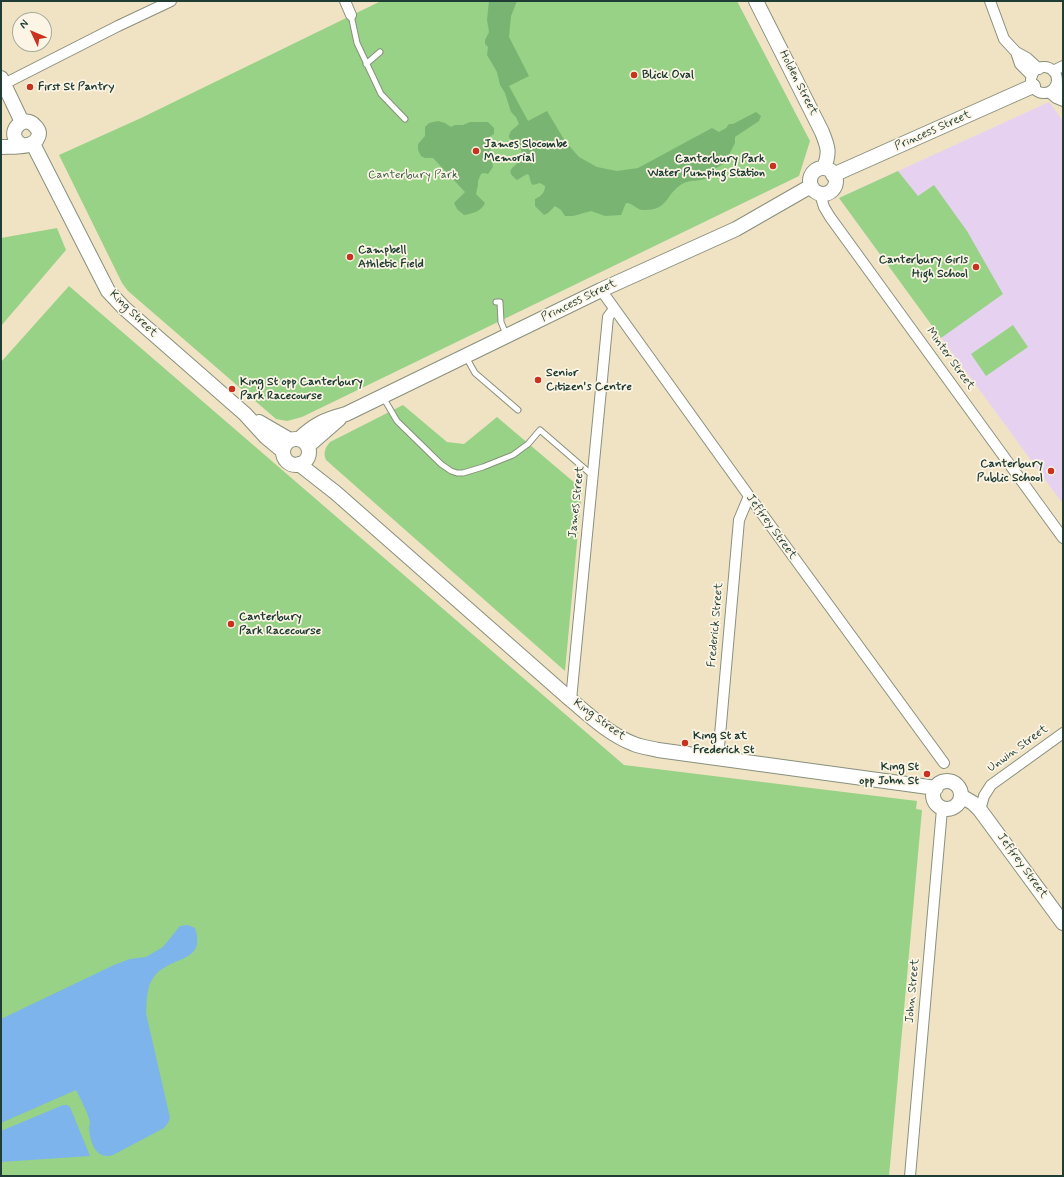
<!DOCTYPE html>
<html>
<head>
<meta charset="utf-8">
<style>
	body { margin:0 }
	#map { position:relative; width:1064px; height:1177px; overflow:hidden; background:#f0e3c4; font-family:Mynerve,sans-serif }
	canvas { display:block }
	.frame { position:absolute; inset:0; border:2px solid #1f3d34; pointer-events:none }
	.north { position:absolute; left:12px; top:12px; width:40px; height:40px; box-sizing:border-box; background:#fcf5e5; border:1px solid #a4ab9e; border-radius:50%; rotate:314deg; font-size:11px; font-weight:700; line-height:16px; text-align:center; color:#1f3d34 }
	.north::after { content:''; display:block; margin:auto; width:14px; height:18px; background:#c8321e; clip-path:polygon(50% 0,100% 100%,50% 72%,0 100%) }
</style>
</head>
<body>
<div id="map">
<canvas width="1064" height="1177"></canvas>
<div class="frame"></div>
<div class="north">N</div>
</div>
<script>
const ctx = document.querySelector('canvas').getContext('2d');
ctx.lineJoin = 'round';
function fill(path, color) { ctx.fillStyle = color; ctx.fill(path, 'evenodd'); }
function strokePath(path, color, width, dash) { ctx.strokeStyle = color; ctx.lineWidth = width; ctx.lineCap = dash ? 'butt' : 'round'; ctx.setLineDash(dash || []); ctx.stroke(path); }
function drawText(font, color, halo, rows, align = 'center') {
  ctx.font = font + ' Mynerve,sans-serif'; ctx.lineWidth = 3.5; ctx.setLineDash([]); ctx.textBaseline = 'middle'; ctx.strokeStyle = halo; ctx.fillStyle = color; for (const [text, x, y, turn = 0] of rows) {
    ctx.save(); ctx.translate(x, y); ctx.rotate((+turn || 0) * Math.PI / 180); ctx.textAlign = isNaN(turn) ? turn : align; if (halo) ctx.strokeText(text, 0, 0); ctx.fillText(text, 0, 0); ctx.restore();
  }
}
fill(new Path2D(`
	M1049,102L1063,121V504L839,198Z`), '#e6d2f0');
fill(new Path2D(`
	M381,1H737L810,141L799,176L302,417L287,421L276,419L128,291L122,283L59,155L141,118Z
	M898,171L918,196L934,185L967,231L1003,294L941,338L839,198Z
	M57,228L66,250L1,326V238Z
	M69,286L624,765L917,801L916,809L922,810L889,1176H1V362Z
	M1013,325L1028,347L986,376L971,354Z
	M403,405L447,442L464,444L497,417L582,489L565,671L326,460C323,453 325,448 330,442Z`), '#98d286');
fill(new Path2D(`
	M489,1H517L511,16L509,37L529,76L509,86L528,121L547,111L565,141L579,157L597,167L617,171L638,168L712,128L719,132L726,128L729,124H733L756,112L761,116L759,121L735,137V143L725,163L713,170L712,176C702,183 692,178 682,184C665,194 669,211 643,210C637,210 633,203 626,203L621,215L605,216L591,211L573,216H565L561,210L555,206L548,213L544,215L535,206V199C541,196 545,193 545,186L540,183L533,185L531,183L529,175L527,174L517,180C503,169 515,168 520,160C524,155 521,148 518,144L514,142L509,138C509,130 514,129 519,124L516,117L511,112L505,93L500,85L497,72L487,55L488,47L485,44V40L489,32L487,20Z
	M438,121L445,123L451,127L455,125H463L470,122H488L494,128V134L489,137L493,167L488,174L484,173L481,174L478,181V185L476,194L485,203C482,211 472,214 464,215L457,209L454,203L465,192L433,158H425L421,156L418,150V144L425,136V127L429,123Z`), '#7ab473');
fill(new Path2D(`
	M188,925L195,928C207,964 170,955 154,977C146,987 147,1001 146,1013L170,1118L168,1123L164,1128L113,1155C96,1160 90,1143 89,1128C89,1126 90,1124 90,1122C88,1113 80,1098 76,1090L1,1123V1019L114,965L130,959L146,957L163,947L180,926Z
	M63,1105H67L70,1107L90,1156L1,1162V1131Z`), '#7db4ec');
const lane = new Path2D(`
	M351,15L357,43L381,94L405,119
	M366,64L380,52
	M496,302H500L501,322L506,334
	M466,357L475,373L518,410
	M383,397L397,421L441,464L451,471L457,473H463L483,467L513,455L528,444L540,430L592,475`);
const street = new Path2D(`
	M345,1L351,15
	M990,1L1004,39L1016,52L1027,58L1039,69
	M1016,52L1020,64L1032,76
	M1031 80a13 13 0 1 1 26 0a13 13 0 1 1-26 0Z
	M1053,71L1063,66
	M4,84L118,26L171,1
	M1057,84L1063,92
	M1049,92L1056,98L1063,101
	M820,194L824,207L830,217L1063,538
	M601,290L749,496L944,763
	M571,700L608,317L614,309
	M718,758L739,520L749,496
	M980,810L984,796L991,785L1063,733
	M910,1176L942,809`);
const secondary = new Path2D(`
	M756,1L822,132C828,147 830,152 824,168
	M1,78L22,122
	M33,144L108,291L124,308L245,414L266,437L283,451
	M1,147C12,146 34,149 38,137C40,133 38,129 35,126C23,112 3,135 22,145
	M810 181a13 13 0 1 1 26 0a13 13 0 1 1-26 0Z
	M833,175L1033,86
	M259,422L290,440
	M299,439C315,424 324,420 346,414L601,290L736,229L811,186
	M283 452a13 13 0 1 1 26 0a13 13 0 1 1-26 0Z
	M308,446L339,419
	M299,464L336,493L571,700C590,716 610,735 634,744C641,747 650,748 658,750L936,788
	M933 795a14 14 0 1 1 28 0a14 14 0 1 1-28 0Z
	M961,796L973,803L980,810L1063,923`);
strokePath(lane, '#88907c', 7);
strokePath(street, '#88907c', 12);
strokePath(secondary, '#88907c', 16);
strokePath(lane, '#fff', 5);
strokePath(street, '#fff', 10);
strokePath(secondary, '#fff', 14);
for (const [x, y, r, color] of [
	[634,75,4,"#c8321e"],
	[30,87,4,"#c8321e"],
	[476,151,4,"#c8321e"],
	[773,166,4,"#c8321e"],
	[350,257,4,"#c8321e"],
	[976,267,4,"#c8321e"],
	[538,380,4,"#c8321e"],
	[232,389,4,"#c8321e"],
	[1051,471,4,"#c8321e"],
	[231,624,4,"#c8321e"],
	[685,743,4,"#c8321e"],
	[927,774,4,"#c8321e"]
]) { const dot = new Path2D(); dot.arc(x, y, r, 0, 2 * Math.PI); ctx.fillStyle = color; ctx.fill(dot); strokePath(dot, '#fcf5e5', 1.5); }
drawText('bold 12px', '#1f3d34', '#fcf5e5', [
	["Blick Oval",642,75],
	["First St Pantry",38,87],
	["James Slocombe",484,144],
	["Memorial",484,158],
	["Canterbury Park",765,159,"right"],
	["Water Pumping Station",765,173,"right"],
	["Campbell",358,250],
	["Athletic Field",358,264],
	["Canterbury Girls",968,260,"right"],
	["High School",968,274,"right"],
	["Senior",546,373],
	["Citizen's Centre",546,387],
	["King St opp Canterbury",240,382],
	["Park Racecourse",240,396],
	["Canterbury",1043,464,"right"],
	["Public School",1043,478,"right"],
	["Canterbury",239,617],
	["Park Racecourse",239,631],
	["King St at",693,736],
	["Frederick St",693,750],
	["King St",919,767,"right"],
	["opp John St",919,781,"right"]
], 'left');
drawText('12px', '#1f3d34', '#fcf5e5', [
	["Holden Street",798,83,63],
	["Princess Street",933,131,-24],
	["Princess Street",579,301,-26],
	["King Street",133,314,44],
	["Minter Street",950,359,54],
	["James Street",577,502,-84],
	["Jeffrey Street",771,527,54],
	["Frederick Street",716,625,-85],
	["King Street",599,720,36],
	["Unwin Street",1018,749,-36],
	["Jeffrey Street",1022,866,54],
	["John Street",913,991,-85]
]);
drawText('12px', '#375b44', '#fcf5e5', [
	["Canterbury Park",413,175]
]);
</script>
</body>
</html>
